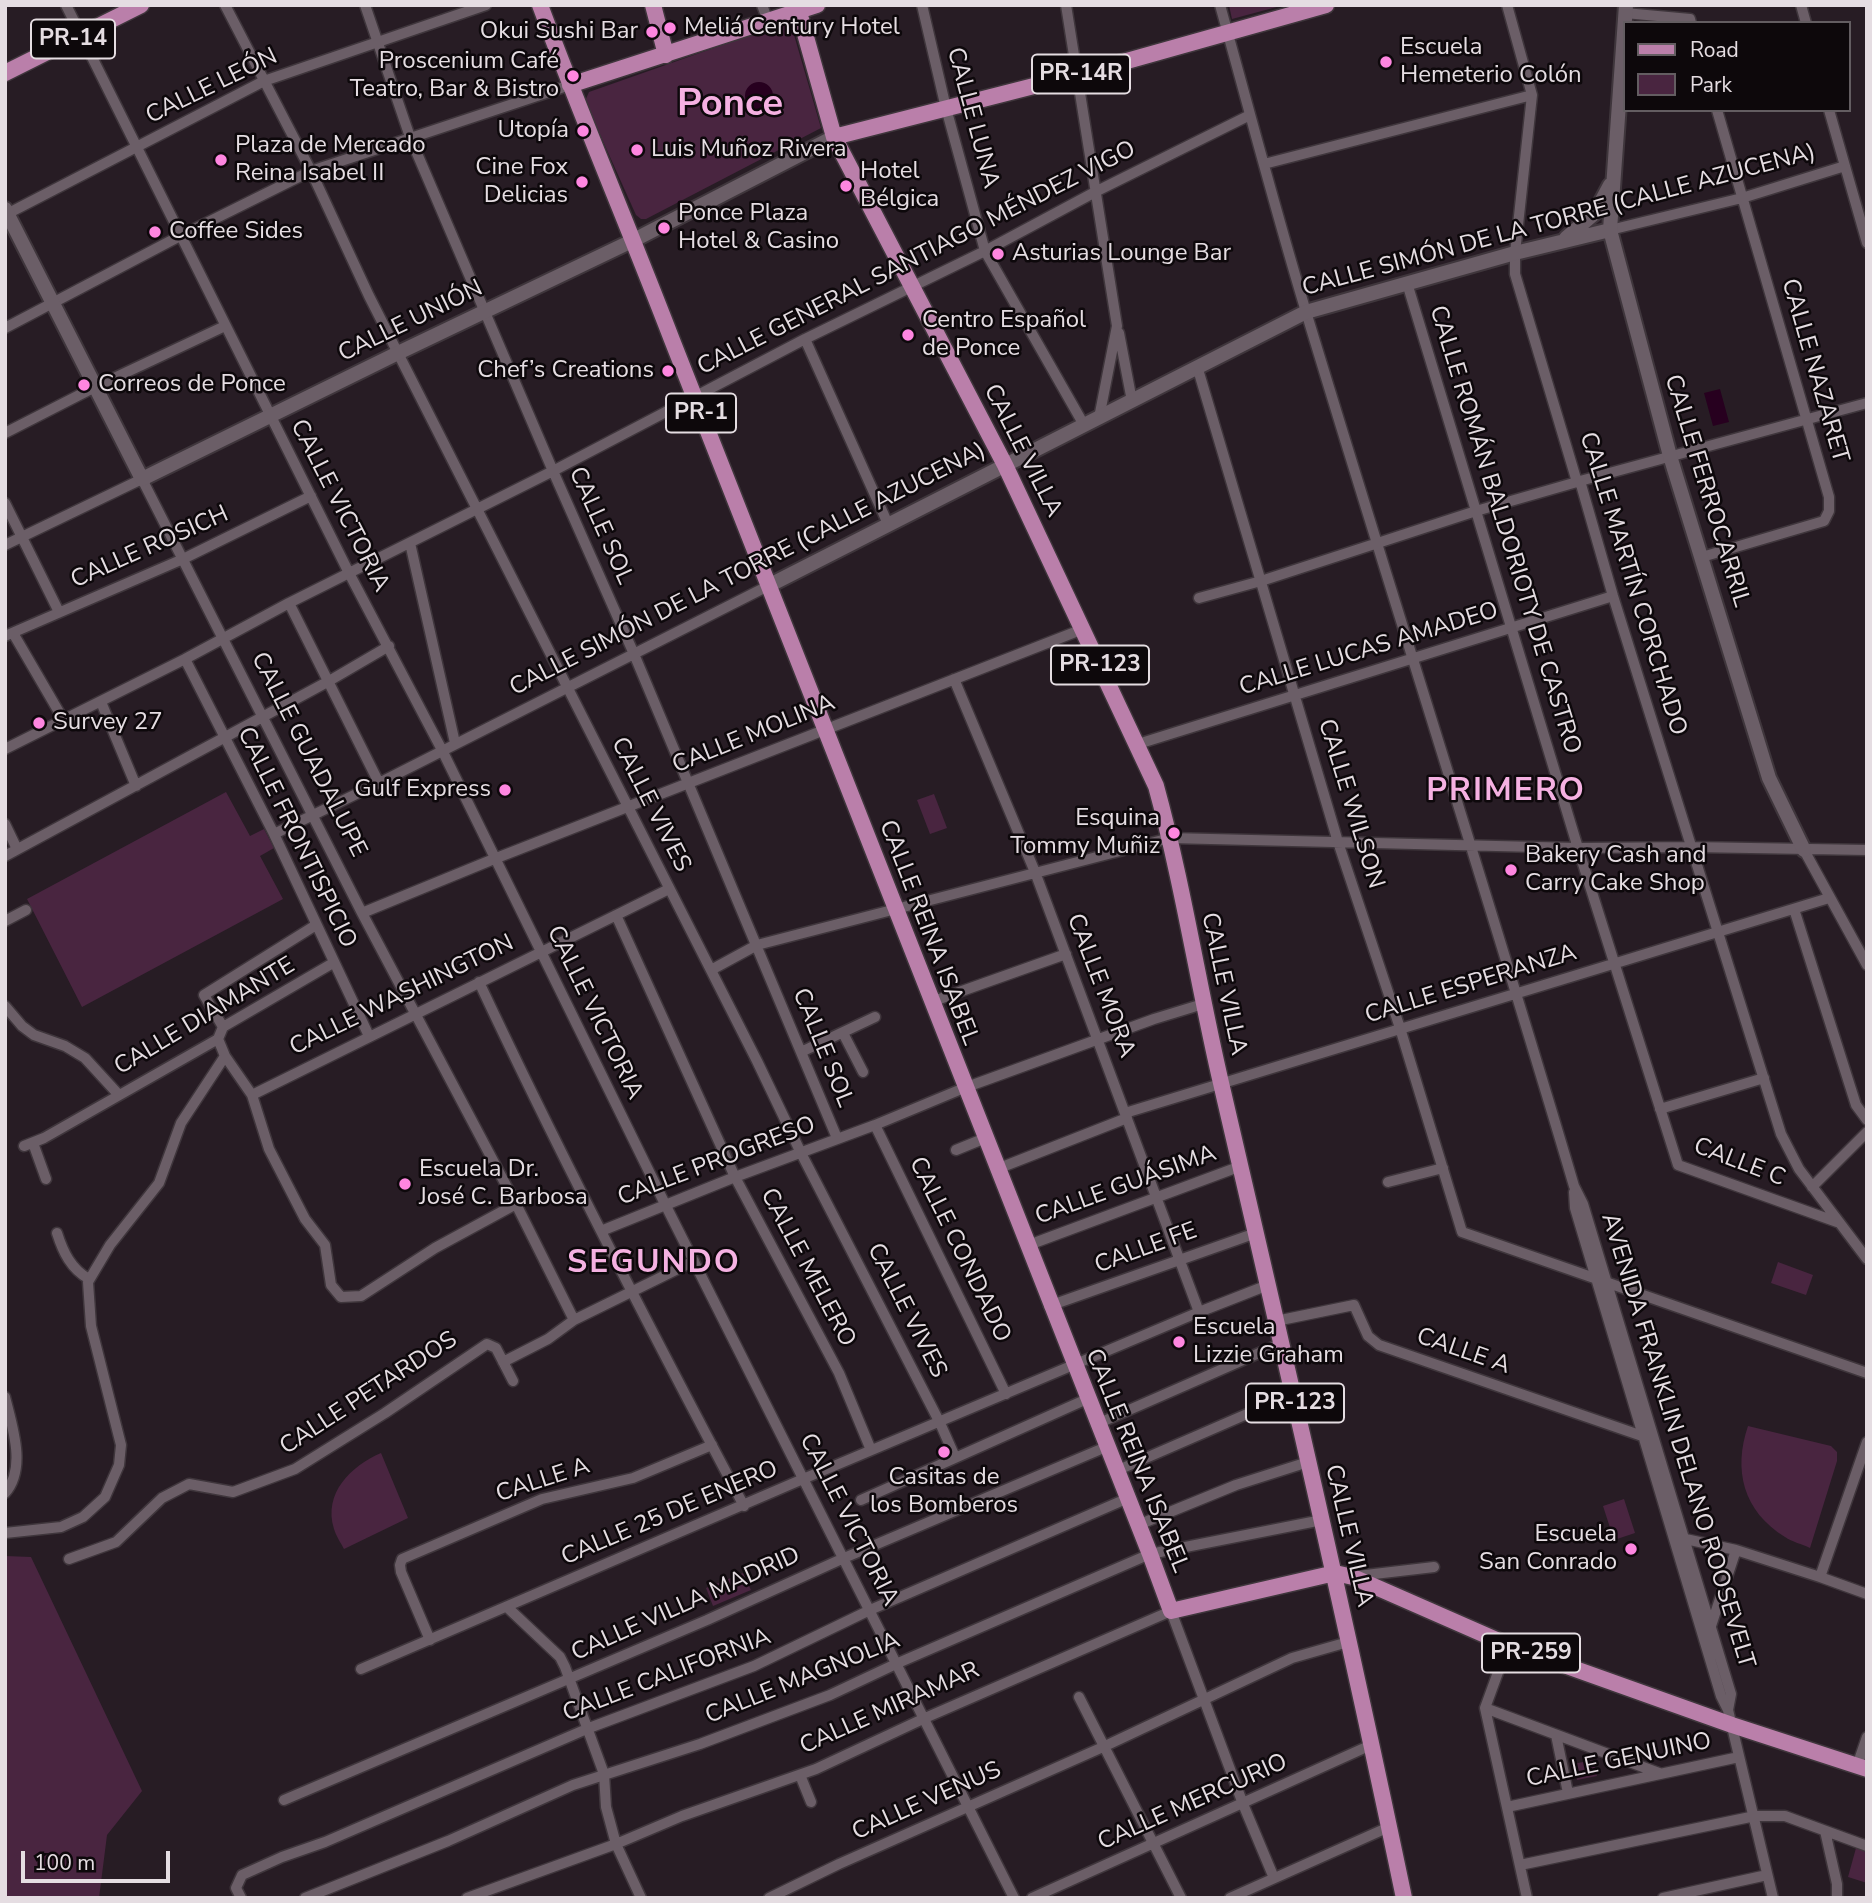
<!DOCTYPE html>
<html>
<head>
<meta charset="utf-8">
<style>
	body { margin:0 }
	#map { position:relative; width:1872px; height:1903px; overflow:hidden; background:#271c24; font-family:"Nunito Sans",sans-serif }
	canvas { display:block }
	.frame { position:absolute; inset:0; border:7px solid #e5dde2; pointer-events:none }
	.legend { position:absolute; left:1623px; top:21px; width:228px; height:91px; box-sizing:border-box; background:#0d080b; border:2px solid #635d61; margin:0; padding:9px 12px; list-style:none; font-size:21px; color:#e5dde2 }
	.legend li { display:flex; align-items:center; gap:14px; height:35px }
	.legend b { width:35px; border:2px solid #635d61 }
	.scale { position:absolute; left:21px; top:1851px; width:149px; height:32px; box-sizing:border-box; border:4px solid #e5dde2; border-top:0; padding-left:9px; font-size:21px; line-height:24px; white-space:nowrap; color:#e5dde2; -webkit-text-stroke:5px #0d080b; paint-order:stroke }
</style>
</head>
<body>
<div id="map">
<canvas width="1872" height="1903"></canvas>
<div class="frame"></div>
<ul class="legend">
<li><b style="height:9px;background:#ba7faa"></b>Road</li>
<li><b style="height:19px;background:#492540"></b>Park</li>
</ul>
<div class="scale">100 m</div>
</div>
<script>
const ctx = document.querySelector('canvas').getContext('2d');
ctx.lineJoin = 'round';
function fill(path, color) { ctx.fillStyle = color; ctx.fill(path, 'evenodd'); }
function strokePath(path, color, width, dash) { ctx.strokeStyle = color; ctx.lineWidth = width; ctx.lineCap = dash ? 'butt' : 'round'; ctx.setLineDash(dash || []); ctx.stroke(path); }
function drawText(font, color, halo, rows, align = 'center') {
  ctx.font = font + ' "Nunito Sans",sans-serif'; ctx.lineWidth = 5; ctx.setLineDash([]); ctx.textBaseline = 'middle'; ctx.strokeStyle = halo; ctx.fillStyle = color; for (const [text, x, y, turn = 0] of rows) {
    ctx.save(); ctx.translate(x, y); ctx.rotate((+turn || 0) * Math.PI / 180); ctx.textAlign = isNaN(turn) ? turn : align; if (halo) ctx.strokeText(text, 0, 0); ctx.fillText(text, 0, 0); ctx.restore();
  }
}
fill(new Path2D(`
	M1229,5H1284L1232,19Z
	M785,23L792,28L821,128L646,219H641L636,215L585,101L589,92Z
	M226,792L250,836L264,829L274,848L260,856L283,899L82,1007L27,899Z
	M934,794L947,828L930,834L917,800Z
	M1778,1262L1813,1275L1806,1295L1771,1283Z
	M1748,1426L1831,1446L1837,1452V1461L1810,1548C1802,1544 1792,1542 1785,1537C1743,1511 1733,1470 1748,1426Z
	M381,1453L408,1518L344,1549C341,1543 336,1536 334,1529C323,1493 351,1466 381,1453Z
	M1624,1499L1635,1533L1614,1540L1603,1506Z
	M5,1556L31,1557L142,1791L107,1835L99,1898H5Z
	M743,1573L751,1590L713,1606L706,1588Z
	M1593,1760L1597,1776L1577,1780L1573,1764Z
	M1856,1848L1867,1851V1883L1848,1877Z`), '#492540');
fill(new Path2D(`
	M745 96a14 14 0 1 1 28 0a14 14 0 1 1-28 0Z
	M1720,389L1729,422L1713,426L1704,393Z`), '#27001f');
const street = new Path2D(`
	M66,5L349,573L442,750L665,1204L1014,1898
	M225,5L311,171L369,296L757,1061L801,1153L940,1423L955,1457
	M365,5L410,137L553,471L634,654L837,1138
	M762,5L768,21
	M922,5L946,108L985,251L1084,425
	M1066,5L1117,326L1099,418
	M1220,5C1249,109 1276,213 1307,315C1395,606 1488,895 1574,1186L1583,1204L1731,1694L1728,1710
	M1507,5L1532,95L1515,253V274L1577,482L1580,481L1613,596L1781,1134L1799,1169L1867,1259
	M1801,5L1806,23
	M1625,13L1690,19L1691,23
	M1829,110L1867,243
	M1264,164L1532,95
	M5,215L264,81L486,5
	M1610,230L1742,198L1845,166
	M1407,283L1578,848L1678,1165L1837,1222
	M5,328L180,236L311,171L570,85
	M1119,333L1132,401
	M805,339L888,524
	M1197,366L1338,842L1400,1028L1462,1232L1867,1373
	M5,433L95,387L225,326
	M1580,481L1867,403
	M5,503L59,612
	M410,543L455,743
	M5,545L142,479L362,913L516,1204L574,1320
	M1702,557L1824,521L1829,511V497L1717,110
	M1199,598L1261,581L1476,511L1577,482
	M289,603L379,783
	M13,633L63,719
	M5,636L183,559L311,496
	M185,659L274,834L369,1036
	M954,679L1035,872L1199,1312
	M101,702L136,786
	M1138,744L1613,596
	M5,749L185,659L289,603L553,471L805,339L985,251L1097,191L1250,115
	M5,824L17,849
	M274,834L379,783L768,586
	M1804,850L1867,965
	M5,856L329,681L389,646
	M1794,909L1856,1105L1867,1120
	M362,913L494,859L1083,629
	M616,915L735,1177L839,1373L871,1450
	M5,921L26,910
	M711,970L757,945L1170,838L1578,848L1692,847L1867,850
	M479,982C562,1159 652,1333 744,1506
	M931,1002L1066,954
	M5,1006L22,1026L34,1035L65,1046L85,1058L118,1094
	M223,1027L204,995L316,925
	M843,1033L863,1072
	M218,1039L225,1056L252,1095L269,1149L305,1219L325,1245L331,1285L341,1297L361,1296L435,1248L516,1204
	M801,1052L875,1017
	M252,1095L669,889
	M1660,1109L1764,1078
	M1125,1113L1829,898
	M875,1125L1006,1394
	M33,1143L46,1179
	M24,1146L44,1138L218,1039L223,1027L333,963
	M956,1150L983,1139
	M997,1169L1127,1118
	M1388,1182L1443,1168
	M1812,1187L1867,1132
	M1574,1192L1575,1208L1721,1696L1728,1710L1773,1898
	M601,1231L735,1177L875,1125L964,1088L1154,1019L1203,1004
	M57,1233C63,1252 71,1269 89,1279
	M1026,1246L1241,1166
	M1049,1306L1256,1233
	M1276,1321L1354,1305L1368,1336L1379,1345L1648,1438
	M503,1362L548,1339L574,1320L694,1261
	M5,1397C12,1426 27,1468 5,1493
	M1097,1424L1282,1343
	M1116,1471L1293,1394
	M861,1500L1087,1399
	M1138,1525L1236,1485L1308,1462
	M5,1533L61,1527L83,1517L105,1497L119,1465L121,1445L91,1326L88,1282L110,1245L159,1183L181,1123L225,1056
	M1681,1538L1736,1550L1820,1577L1867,1594
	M69,1559L116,1542L162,1498L189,1484L233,1492L295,1469L385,1413L487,1344L496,1348L513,1381
	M1357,1576L1434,1567
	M1820,1577L1867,1442
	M507,1607L560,1657L565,1667L604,1774L606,1807L616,1844L641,1898
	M1711,1626L1736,1550
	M430,1640L401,1572L400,1565L402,1559L542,1499L633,1478L712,1445
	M1508,1645L1485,1708L1527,1898
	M361,1669L803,1479L1199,1312L1268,1285
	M1079,1697L1181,1898
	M1485,1708L1659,1773
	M1556,1735L1568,1793
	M1857,1766L1867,1737
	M800,1775L811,1802
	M284,1800L707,1620L844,1558L1106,1447
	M1507,1807L1739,1757
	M1825,1831L1837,1884V1898
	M1520,1865L1755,1816H1785L1867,1846
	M241,1898L236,1888L242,1875L282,1857L325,1842L589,1728L754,1666L870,1610L1126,1499
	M305,1898L448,1841L573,1785L700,1744L830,1695L898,1663L1150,1554L1322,1520
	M467,1898L616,1844L682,1816L816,1769L925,1718L1171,1611L1243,1804L1274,1878
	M769,1898L839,1864L1103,1747L1292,1658L1348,1642
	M1032,1898L1371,1745
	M1230,1898L1389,1827
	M1663,1898L1767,1875`);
const secondary = new Path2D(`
	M1626,5L1610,230L1670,456L1769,778L1804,850
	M5,209L142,479L398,353L634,240L834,137
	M1566,238L1595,213L1610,185
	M768,586L1306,312L1515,253L1610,230`);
const primary = new Path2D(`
	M540,5C582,118 629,228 672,340C829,746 988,1151 1150,1554L1171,1611L1335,1573L1353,1577L1508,1645L1732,1725L1867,1769
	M653,5L666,55
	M797,5L834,137L1005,465L1156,786C1183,884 1198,984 1221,1083C1284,1354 1347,1625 1404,1898
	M5,73L141,5
	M570,85L817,5
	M834,137L1077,75L1326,5`);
strokePath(street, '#3f363c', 13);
strokePath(secondary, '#3f363c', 18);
strokePath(primary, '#3f363c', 19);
strokePath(street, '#6b5e67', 10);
strokePath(secondary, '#6b5e67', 14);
strokePath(primary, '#ba7faa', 16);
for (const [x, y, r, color] of [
	[670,28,7,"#fe86e0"],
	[652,32,7,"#fe86e0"],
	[1386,62,7,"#fe86e0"],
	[573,76,7,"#fe86e0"],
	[583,131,7,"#fe86e0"],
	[637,150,7,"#fe86e0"],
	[221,160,7,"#fe86e0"],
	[582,182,7,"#fe86e0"],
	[846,186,7,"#fe86e0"],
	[664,228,7,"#fe86e0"],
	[155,232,7,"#fe86e0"],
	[998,254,7,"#fe86e0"],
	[908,335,7,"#fe86e0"],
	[668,371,7,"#fe86e0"],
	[84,385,7,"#fe86e0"],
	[39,723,7,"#fe86e0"],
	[505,790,7,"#fe86e0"],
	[1174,833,7,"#fe86e0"],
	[1511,870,7,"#fe86e0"],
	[405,1184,7,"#fe86e0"],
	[1179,1342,7,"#fe86e0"],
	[944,1452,7,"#fe86e0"],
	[1631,1549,7,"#fe86e0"]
]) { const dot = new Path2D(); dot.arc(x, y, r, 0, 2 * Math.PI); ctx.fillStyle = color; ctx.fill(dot); strokePath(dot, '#0d080b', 2.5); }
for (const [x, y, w] of [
	[73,39,84],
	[1081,74,98],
	[701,413,70],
	[1100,665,98],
	[1295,1403,98],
	[1531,1653,98]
]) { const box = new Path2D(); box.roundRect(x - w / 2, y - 19.5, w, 39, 5); ctx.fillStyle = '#0d080b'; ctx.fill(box); strokePath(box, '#e5dde2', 2); }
drawText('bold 23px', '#e5dde2', null, [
	["PR-14",73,39],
	["PR-14R",1081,74],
	["PR-1",701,413],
	["PR-123",1100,665],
	["PR-123",1295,1403],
	["PR-259",1531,1653]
]);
drawText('24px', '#e5dde2', '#0d080b', [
	["Meliá Century Hotel",684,28],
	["Okui Sushi Bar",638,32,"right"],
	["Escuela",1400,48],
	["Hemeterio Colón",1400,76],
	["Proscenium Café",559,62,"right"],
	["Teatro, Bar & Bistro",559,90,"right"],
	["Utopía",569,131,"right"],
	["Plaza de Mercado",235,146],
	["Reina Isabel II",235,174],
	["Luis Muñoz Rivera",651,150],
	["Cine Fox",568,168,"right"],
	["Delicias",568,196,"right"],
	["Hotel",860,172],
	["Bélgica",860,200],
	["Ponce Plaza",678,214],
	["Hotel & Casino",678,242],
	["Coffee Sides",169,232],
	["Asturias Lounge Bar",1012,254],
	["Centro Español",922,321],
	["de Ponce",922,349],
	["Chef’s Creations",654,371,"right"],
	["Correos de Ponce",98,385],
	["Survey 27",53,723],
	["Gulf Express",491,790,"right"],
	["Esquina",1160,819,"right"],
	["Tommy Muñiz",1160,847,"right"],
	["Bakery Cash and",1525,856],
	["Carry Cake Shop",1525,884],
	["Escuela Dr.",419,1170],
	["José C. Barbosa",419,1198],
	["Escuela",1193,1328],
	["Lizzie Graham",1193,1356],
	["Casitas de",944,1478,"center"],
	["los Bomberos",944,1506,"center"],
	["Escuela",1617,1535,"right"],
	["San Conrado",1617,1563,"right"]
], 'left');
drawText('24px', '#e5dde2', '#0d080b', [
	["CALLE LEÓN",212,87,-26],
	["CALLE LUNA",972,118,75],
	["CALLE SIMÓN DE LA TORRE (CALLE AZUCENA)",1559,221,-15],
	["CALLE GENERAL SANTIAGO MÉNDEZ VIGO",917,259,-27],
	["CALLE UNIÓN",411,322,-26],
	["CALLE NAZARET",1814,371,74],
	["CALLE VILLA",1022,451,63],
	["CALLE FERROCARRIL",1706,491,73],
	["CALLE VICTORIA",339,506,63],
	["CALLE SOL",600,526,66],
	["CALLE ROMÁN BALDORIOTY DE CASTRO",1504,530,73],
	["CALLE ROSICH",150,548,-24],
	["CALLE SIMÓN DE LA TORRE (CALLE AZUCENA)",748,570,-27],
	["CALLE MARTÍN CORCHADO",1632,584,73],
	["CALLE LUCAS AMADEO",1369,650,-17],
	["CALLE MOLINA",754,735,-22],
	["CALLE GUADALUPE",308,755,63],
	["CALLE WILSON",1350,804,73],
	["CALLE VIVES",650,805,63],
	["CALLE FRONTISPICIO",296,838,64],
	["CALLE REINA ISABEL",928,933,69],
	["CALLE VILLA",1223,984,78],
	["CALLE ESPERANZA",1471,985,-17],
	["CALLE MORA",1100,986,69],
	["CALLE WASHINGTON",402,996,-26],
	["CALLE VICTORIA",594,1013,64],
	["CALLE DIAMANTE",205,1017,-31],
	["CALLE SOL",822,1048,68],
	["CALLE PROGRESO",717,1162,-21],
	["CALLE C",1739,1163,21],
	["CALLE GUÁSIMA",1126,1186,-20],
	["CALLE FE",1146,1249,-20],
	["CALLE CONDADO",959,1250,64],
	["CALLE MELERO",807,1268,62],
	["CALLE VIVES",906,1311,63],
	["CALLE A",1463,1352,19],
	["CALLE PETARDOS",369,1394,-33],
	["AVENIDA FRANKLIN DELANO ROOSEVELT",1677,1441,73],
	["CALLE REINA ISABEL",1136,1461,68],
	["CALLE A",543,1481,-18],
	["CALLE 25 DE ENERO",670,1514,-23],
	["CALLE VICTORIA",848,1520,63],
	["CALLE VILLA",1348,1536,77],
	["CALLE VILLA MADRID",686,1605,-24],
	["CALLE CALIFORNIA",667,1676,-21],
	["CALLE MAGNOLIA",803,1679,-22],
	["CALLE MIRAMAR",890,1709,-24],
	["CALLE GENUINO",1619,1761,-12],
	["CALLE VENUS",927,1802,-24],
	["CALLE MERCURIO",1193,1803,-24]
]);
ctx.letterSpacing = '2px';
drawText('bold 32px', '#f5b1e2', '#0d080b', [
	["PRIMERO",1506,792],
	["SEGUNDO",654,1264]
]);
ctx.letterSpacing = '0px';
drawText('bold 38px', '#f5b1e2', '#0d080b', [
	["Ponce",730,106]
]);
</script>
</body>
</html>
